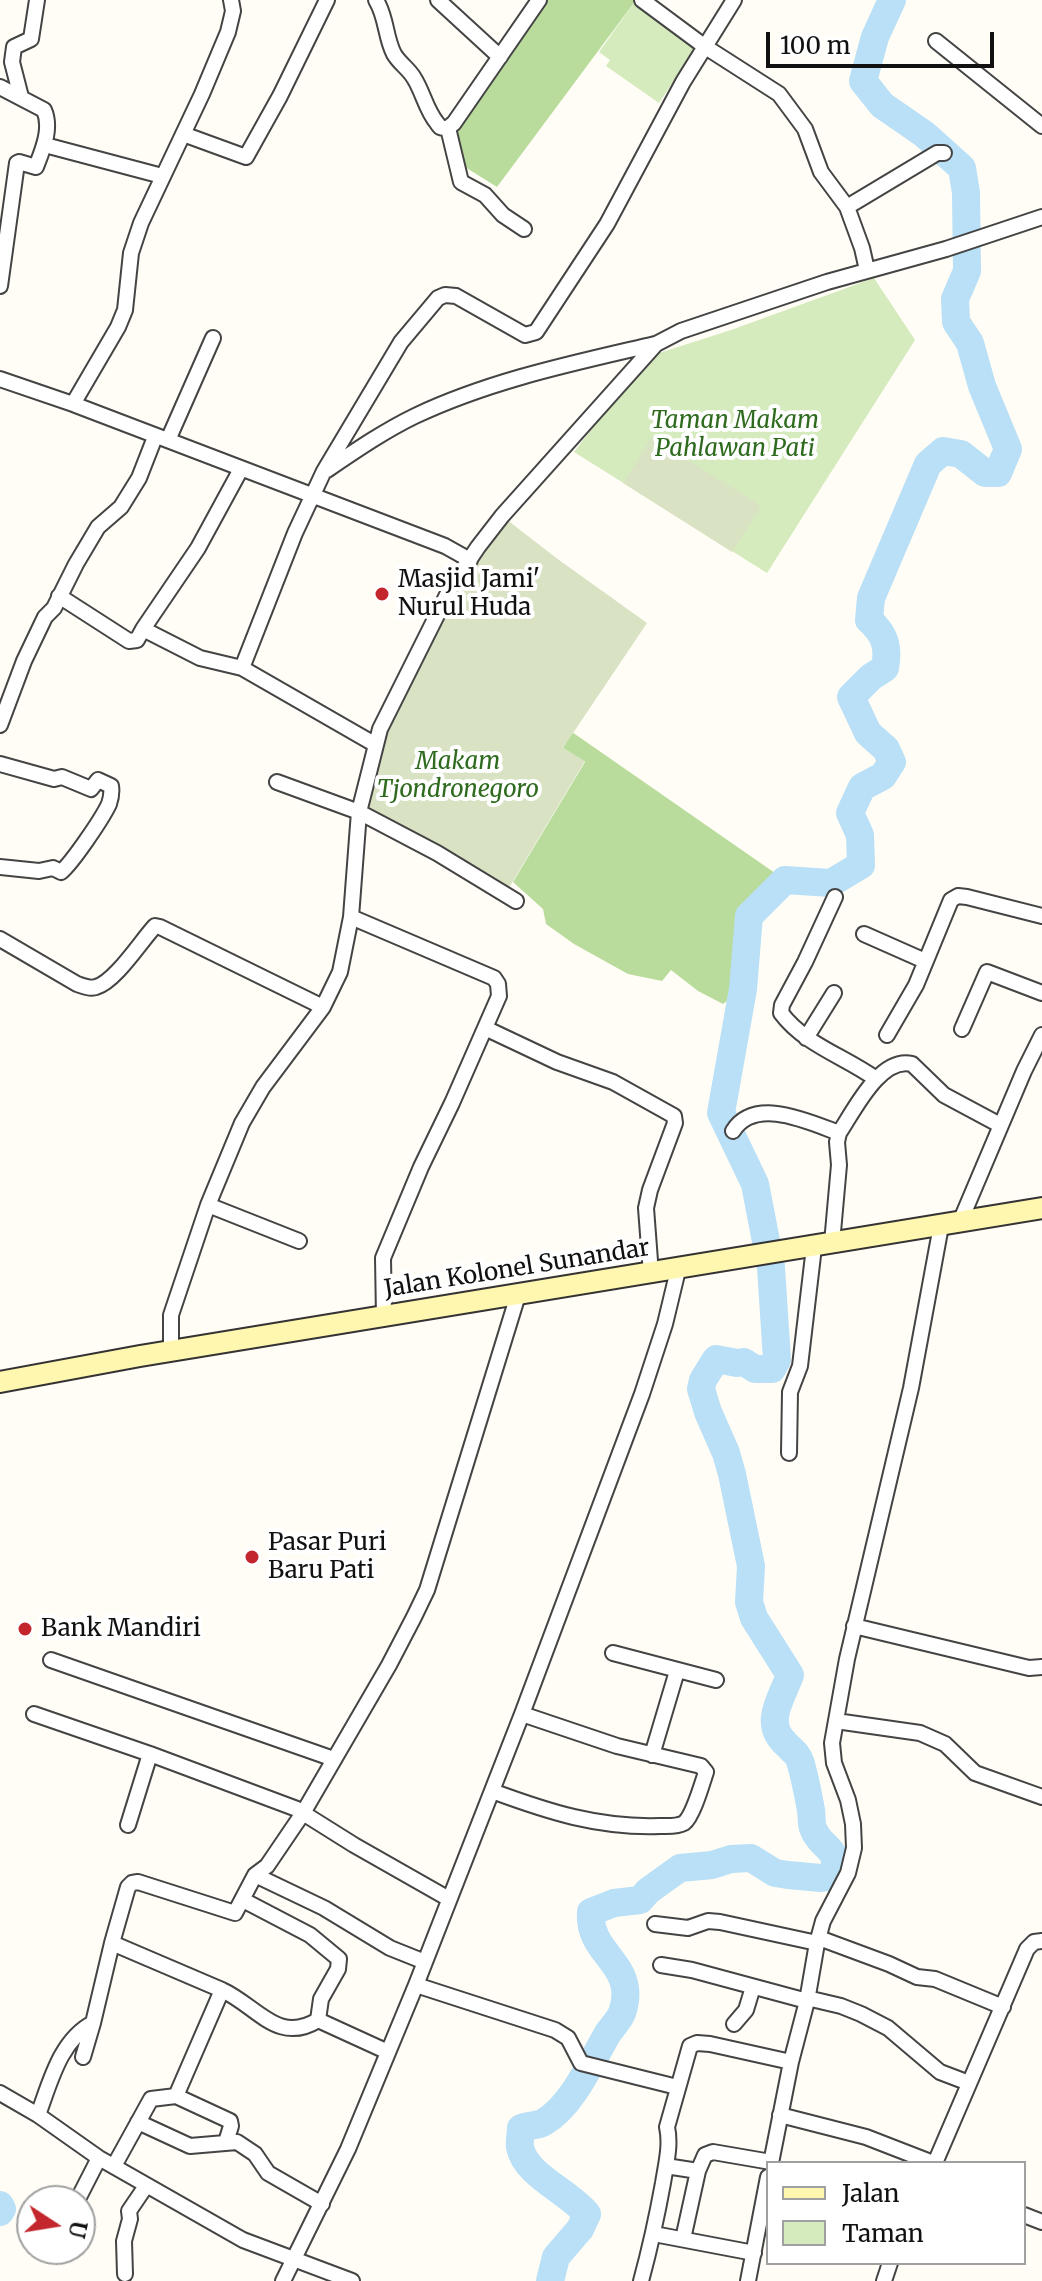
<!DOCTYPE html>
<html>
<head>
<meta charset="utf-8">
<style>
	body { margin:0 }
	#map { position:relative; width:1042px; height:2281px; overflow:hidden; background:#fffdf5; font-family:Merriweather,serif }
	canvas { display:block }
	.legend { position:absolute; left:766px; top:2161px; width:260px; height:104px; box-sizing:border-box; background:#fff; border:2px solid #a0a0a0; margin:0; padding:10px 14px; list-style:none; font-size:24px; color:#111 }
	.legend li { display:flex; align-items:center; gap:16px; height:40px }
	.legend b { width:40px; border:2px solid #a0a0a0 }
	.north { position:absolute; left:16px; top:2185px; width:80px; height:80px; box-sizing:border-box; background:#fff; border:2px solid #a0a0a0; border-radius:50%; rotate:102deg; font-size:22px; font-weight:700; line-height:32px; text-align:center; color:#111 }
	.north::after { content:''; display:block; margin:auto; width:28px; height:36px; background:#c4262e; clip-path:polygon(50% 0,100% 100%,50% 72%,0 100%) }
	.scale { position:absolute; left:766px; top:32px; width:228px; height:36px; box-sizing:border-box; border:4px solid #111; border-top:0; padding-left:10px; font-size:24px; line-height:28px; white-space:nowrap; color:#111; -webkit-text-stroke:6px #fff; paint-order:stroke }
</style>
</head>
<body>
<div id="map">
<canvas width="1042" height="2281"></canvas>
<ul class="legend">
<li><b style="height:10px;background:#fff6b0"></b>Jalan</li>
<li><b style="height:22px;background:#d5ebbd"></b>Taman</li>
</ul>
<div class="north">U</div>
<div class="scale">100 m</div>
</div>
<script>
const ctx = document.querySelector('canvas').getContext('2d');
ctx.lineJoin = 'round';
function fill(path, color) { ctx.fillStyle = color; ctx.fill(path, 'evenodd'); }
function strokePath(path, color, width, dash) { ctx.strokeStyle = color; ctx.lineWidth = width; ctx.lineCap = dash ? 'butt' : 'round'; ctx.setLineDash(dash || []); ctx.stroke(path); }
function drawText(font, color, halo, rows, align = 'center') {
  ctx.font = font + ' Merriweather,serif'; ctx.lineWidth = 8; ctx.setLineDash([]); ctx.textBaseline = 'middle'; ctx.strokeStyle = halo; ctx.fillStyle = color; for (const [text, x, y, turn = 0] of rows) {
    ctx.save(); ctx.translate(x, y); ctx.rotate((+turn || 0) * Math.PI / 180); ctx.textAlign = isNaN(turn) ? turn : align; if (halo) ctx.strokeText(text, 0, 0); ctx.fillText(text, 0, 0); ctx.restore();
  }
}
fill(new Path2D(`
	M636,0L697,46L659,103L606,66L610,60L599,52Z
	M874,278L915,340L767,573L574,452L627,382L656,354L731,330Z`), '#d5ebbd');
fill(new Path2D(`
	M546,0H636L497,187L457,162L453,132Z
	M572,732L785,880L749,916L743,989L723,1004L698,991L671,970L662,981L628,974L574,944L546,924L543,909L513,882L585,762L563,748Z`), '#b9dc9c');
fill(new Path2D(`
	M652,437L761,506L732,552L623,483Z
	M502,516L559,560L647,623L563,748L585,761L507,891L359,812L376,745L451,587Z`), '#d9e3c4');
strokePath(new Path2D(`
	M0,2205L2,2209L0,2212
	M550,2281L556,2257L580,2229L587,2214C568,2191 525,2175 520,2147C519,2141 521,2134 521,2128C528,2125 538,2126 544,2122C573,2105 592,2060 608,2033C613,2026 619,2020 622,2013C625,2005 626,1996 625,1988C621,1959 588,1947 591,1912L614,1903L640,1900L648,1891L680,1868L712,1865L731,1859L751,1858L775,1873L788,1875L821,1878L833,1876C841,1845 821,1851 813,1828C811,1823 812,1815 811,1810C808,1794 805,1777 800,1761C797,1752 791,1750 785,1743C763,1722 782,1698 790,1675L754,1618L749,1602L751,1566L732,1474L726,1453L708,1412L701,1389L703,1380L716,1359L737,1363L744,1362L755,1369H772L777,1360L771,1267L755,1184L721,1113L743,989L749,916L785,880L831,883L861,865L860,835L850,813L862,787L883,776L892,762L886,749L868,733L851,697L871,677L885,668C889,647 885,634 869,620L871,598L928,464L943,451L961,454L985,473H998L1008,449L982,386L970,343L956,322L955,299L967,271L966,193L962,168L924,134L882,105L863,81L875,37L892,0`), '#b9e0f7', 28);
const street = new Path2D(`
	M376,0C387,18 385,37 394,54C399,63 409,69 414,78C423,92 426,110 437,123C441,129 441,128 448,128
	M438,0L500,57
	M642,0L704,46L779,94L805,129L821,172L847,207L862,248L867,270
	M936,41L1042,126
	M0,87L44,110C52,128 43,149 36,167L19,162L17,163L0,286
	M21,97L12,62L14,47L31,39L37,0
	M448,128L454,123L539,0
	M448,128L461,182L485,195L503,215L524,229
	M183,134L246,157L280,96L327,0
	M45,145L162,176
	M847,207L937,153H944
	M0,379L73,404L445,546L470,560
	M73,404L118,327L125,310L131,253L141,223L202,94L228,32L233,11L231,0
	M168,440L213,338
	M327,470C355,451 384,431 415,416C491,380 574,363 655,344
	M59,596L129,641L137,640L143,629L200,658L242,668
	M143,629L198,548L241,469
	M0,725L24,661L45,617L54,608L76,564L98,527L121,507L139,478L155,437
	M376,745L242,668L295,533L324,471L401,342L438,298L445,295L456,296L525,335L536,332L607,224L683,82L734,0
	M0,764L54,779L62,777L91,789L98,780L111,786C112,792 111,798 109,804C102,819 72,863 61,872L53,868L39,871L0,867
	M277,782L359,812L437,853L516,901
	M835,897L805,962L782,1005L781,1013C805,1045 844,1056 876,1079
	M351,917L494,978L498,984L499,996L452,1103L421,1167L383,1258L384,1317
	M864,934L925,961
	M0,939L77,984C83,986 90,989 96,987C115,982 141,941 155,926L160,927L323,1007
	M485,1028L557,1062L613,1082L674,1116L675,1123L650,1190L646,1208L651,1274
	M962,1029L987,972L1042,993
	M887,1035L916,985L951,900L958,896L967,897L1042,916
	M806,1038L834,993
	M733,1131C755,1096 809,1122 839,1133
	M208,1205L299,1241
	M960,1222L1024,1071L1042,1035
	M832,1243L839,1165L837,1142L839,1133C854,1111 880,1056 912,1064L944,1095L1000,1125
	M171,1351V1315L208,1205L242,1123L263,1087L323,1007L340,972L351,917L359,812L380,729L451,587L478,547L502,516L656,344L681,331L827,282L946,249L1042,217
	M789,1453L790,1392L800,1366L814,1247
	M854,1626L1029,1668L1042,1667
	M613,1653L716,1680
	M51,1660L328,1757
	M34,1714L150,1754L297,1809
	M836,1721L920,1733L945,1744L975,1773L1042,1797
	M652,1755L677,1671
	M492,1791C549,1812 598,1828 660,1826C667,1826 677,1827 684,1823C693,1816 702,1784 706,1772L701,1766L617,1746L522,1714
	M303,1813L354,1845L449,1899
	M128,1825L150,1754
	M255,1875L324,1908L390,1948L425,1962
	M243,1900L310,1935L339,1959L338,1969L321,1999L318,2020
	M655,1924L688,1928L708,1921L720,1922L817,1943
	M819,1938L889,1964L917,1977L935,1979L1003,2007
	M112,1943L222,1990
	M661,1965L692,1970L807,2001
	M416,1985L555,2030L568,2038L581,2063L677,2087
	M807,1998L841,2006L861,2014L888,2028L940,2072L969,2083
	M734,2024L746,2010L753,1987
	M83,2057L93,2023
	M0,2093L38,2115L99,2158L243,2240L352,2281
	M176,2096L230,2121L231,2126L226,2142
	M38,2115C50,2083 60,2040 93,2023L112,1943L128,1887L132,1883L138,1882L235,1913L255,1875L267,1866L303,1813L389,1665L414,1617L427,1590L518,1295
	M780,2115L866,2137L933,2163
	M138,2122L190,2146L237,2142L255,2154L268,2173L322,2204
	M771,2163L791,2062L807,2001L817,1943L823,1921L848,1873L854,1848L853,1824L848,1800L834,1763L832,1743L847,1659L911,1388L941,1226
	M935,2163L1027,1949L1034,1942L1042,1941
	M114,2166L151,2099L176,2096L222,1990C257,2006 278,2045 318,2020L388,2052
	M666,2166L698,2171
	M77,2201L99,2158
	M1024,2215L1042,2222
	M654,2234L754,2253
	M683,2239L698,2171L705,2155L713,2152L771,2162
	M125,2274L124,2241L130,2219L129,2211L146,2186
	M283,2281L348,2149L416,1985L522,1714L642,1394L665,1324L678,1270
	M641,2281C650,2248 657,2216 663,2183C666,2164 671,2145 667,2127L690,2046L697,2043L710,2044L791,2062
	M748,2281L768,2177
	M884,2281L890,2263`);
const secondary = new Path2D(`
	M0,1382L140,1356L1042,1208`);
strokePath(street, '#444', 18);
strokePath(secondary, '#333', 24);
strokePath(street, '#fff', 14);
strokePath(secondary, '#fff6b0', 20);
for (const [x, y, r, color] of [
	[382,594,8,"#c4262e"],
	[252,1557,8,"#c4262e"],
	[25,1629,8,"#c4262e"]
]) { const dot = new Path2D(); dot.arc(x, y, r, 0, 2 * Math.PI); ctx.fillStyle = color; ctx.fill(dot); strokePath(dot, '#fff', 3); }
drawText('italic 24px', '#2f6b1f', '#fff', [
	["Taman Makam",735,421],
	["Pahlawan Pati",735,449],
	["Makam",458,762],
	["Tjondronegoro",458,790]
]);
drawText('24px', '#111', '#fff', [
	["Masjid Jami'",398,580],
	["Nurul Huda",398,608],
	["Pasar Puri",268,1543],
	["Baru Pati",268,1571],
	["Bank Mandiri",41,1629]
], 'left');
drawText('24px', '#111', '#fff', [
	["Jalan Kolonel Sunandar",517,1269,-9]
]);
</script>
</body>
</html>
